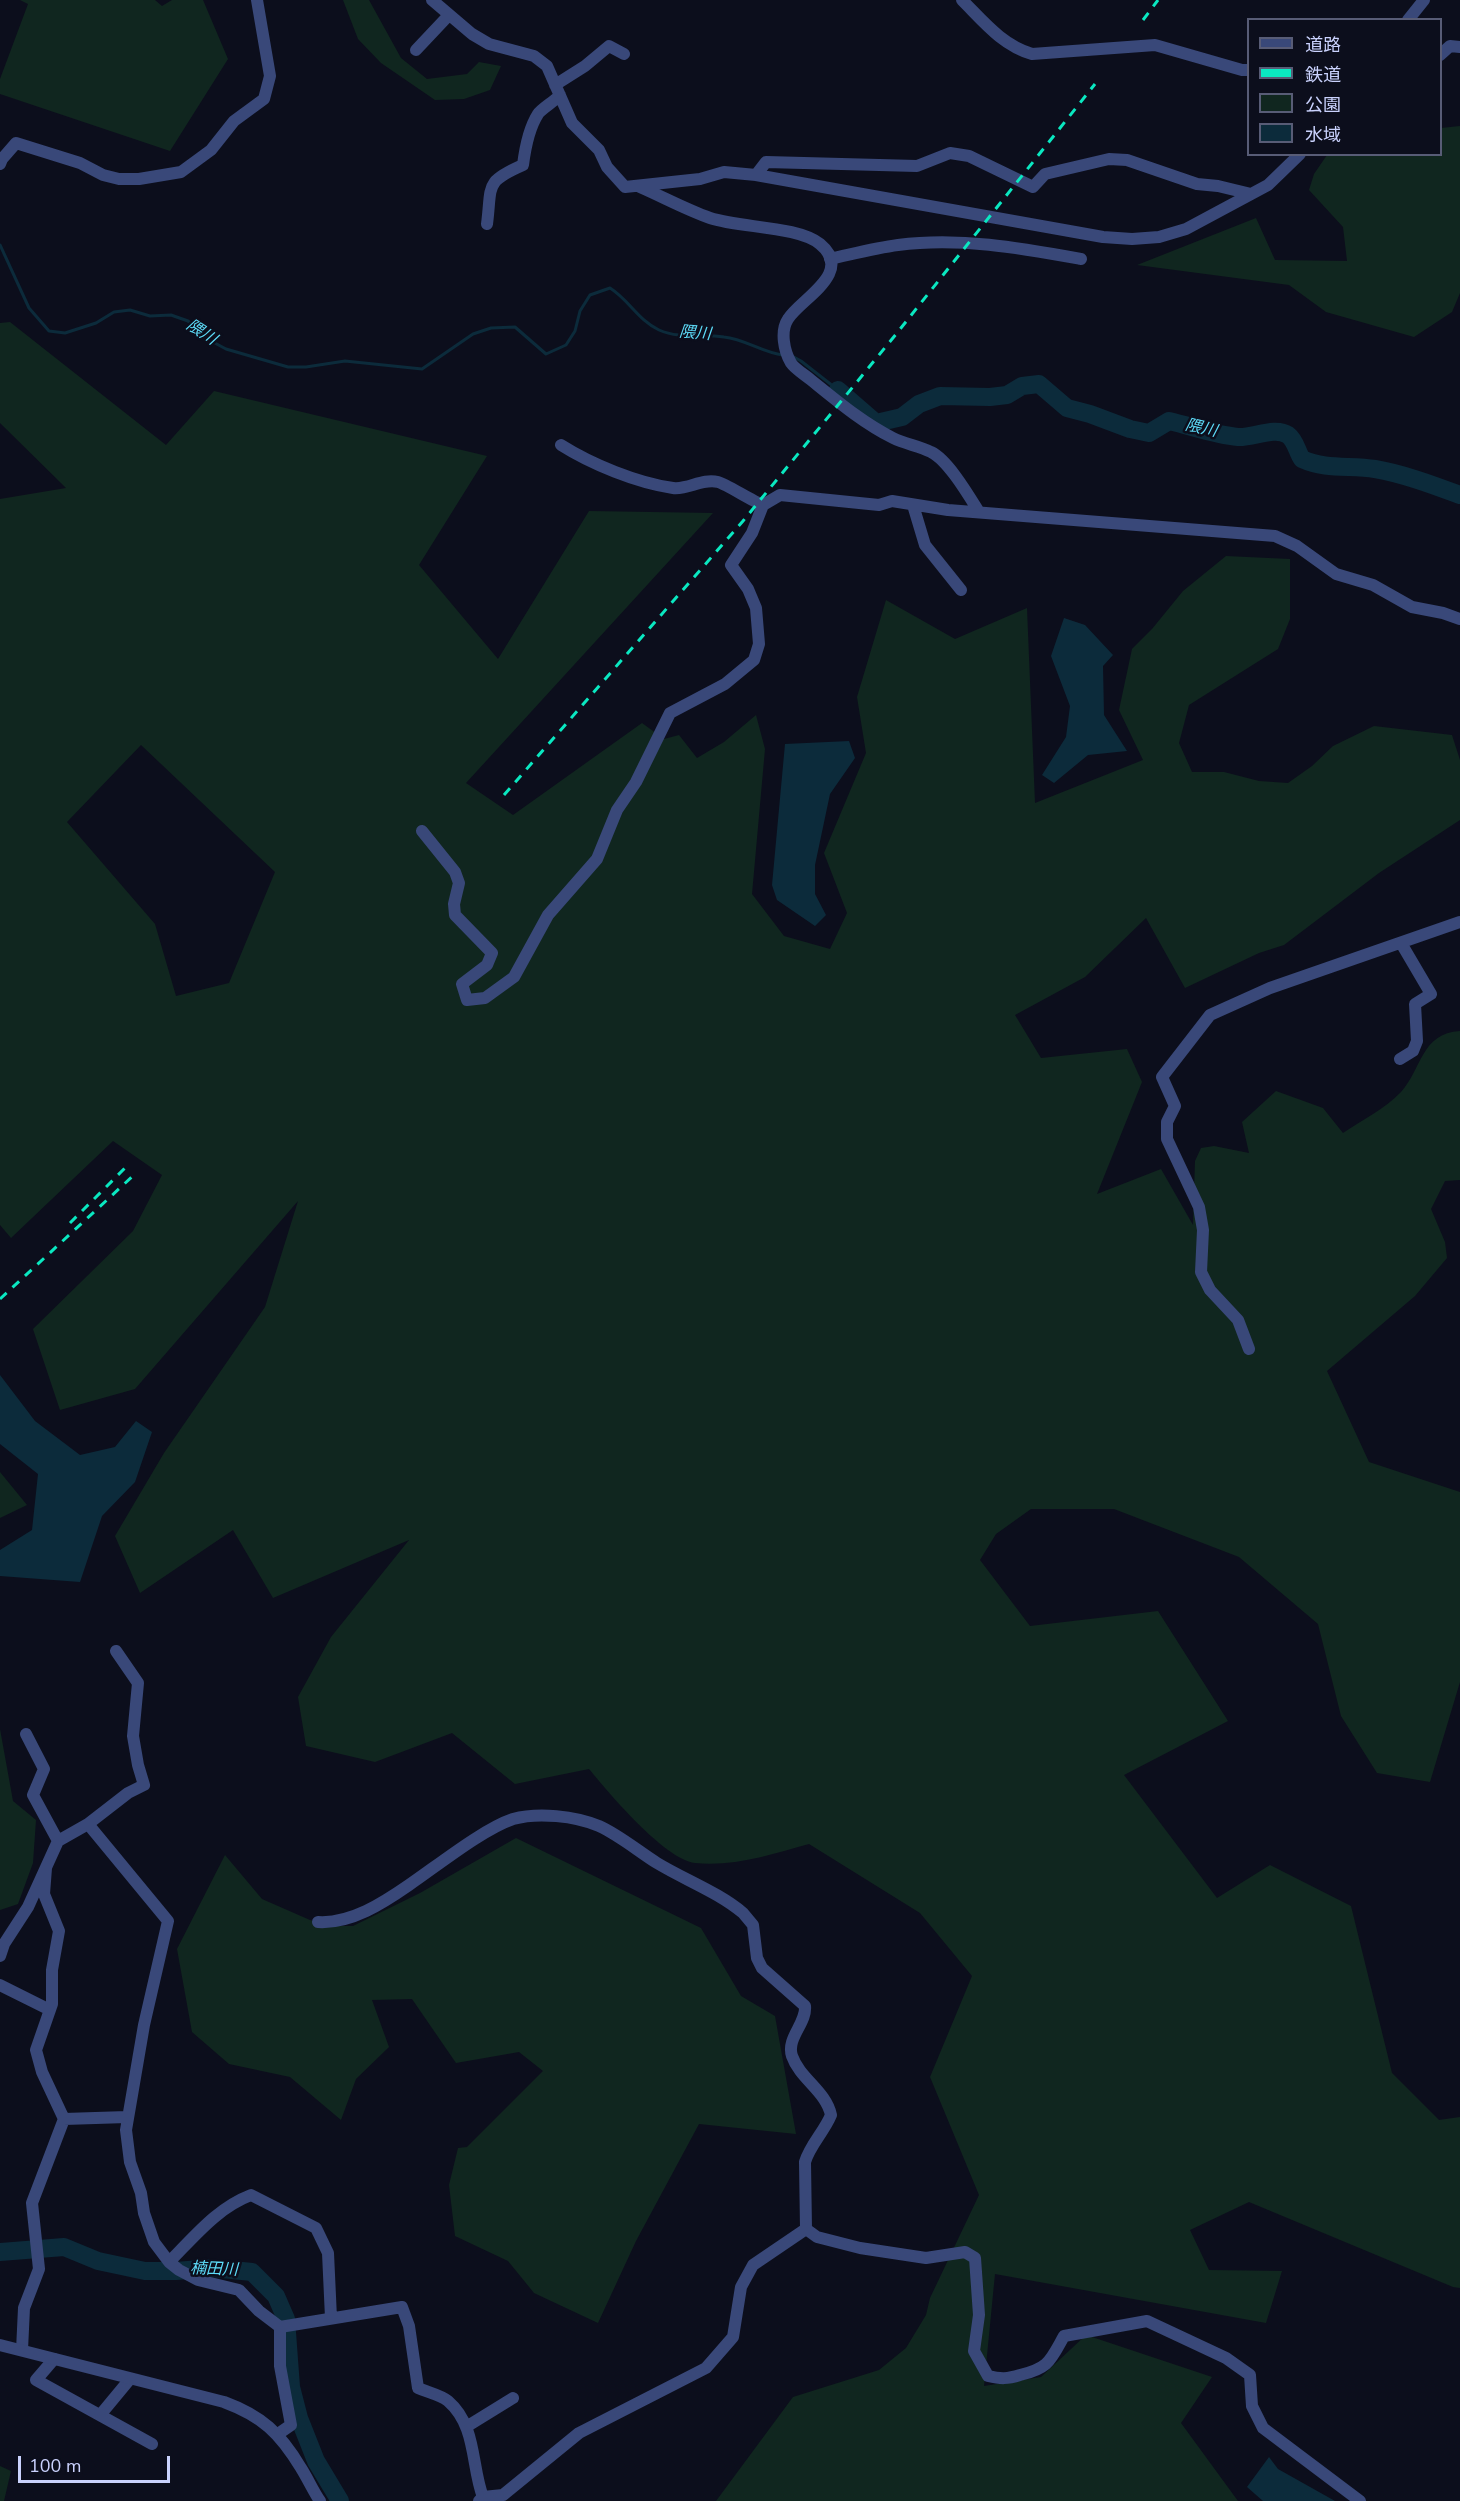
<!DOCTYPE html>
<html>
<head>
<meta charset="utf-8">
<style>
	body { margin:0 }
	#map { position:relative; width:1460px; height:2501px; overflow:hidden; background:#0c0e1c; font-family:"Nunito Sans","Noto Sans JP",sans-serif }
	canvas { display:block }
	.legend { position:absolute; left:1247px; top:18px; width:195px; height:138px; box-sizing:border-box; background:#0c0e1c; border:2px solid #585c76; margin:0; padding:8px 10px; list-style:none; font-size:18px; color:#cad2fd }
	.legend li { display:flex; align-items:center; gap:12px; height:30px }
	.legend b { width:30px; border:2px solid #585c76 }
	.scale { position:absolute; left:18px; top:2456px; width:152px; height:27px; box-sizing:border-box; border:3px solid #cad2fd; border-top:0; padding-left:8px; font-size:18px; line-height:21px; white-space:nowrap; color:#cad2fd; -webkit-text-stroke:4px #0c0e1c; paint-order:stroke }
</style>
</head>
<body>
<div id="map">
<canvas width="1460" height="2501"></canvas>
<ul class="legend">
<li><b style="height:8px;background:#394879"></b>道路</li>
<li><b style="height:8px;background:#0ae8c1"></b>鉄道</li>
<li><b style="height:16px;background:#10261f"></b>公園</li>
<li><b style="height:16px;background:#0c2b3b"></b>水域</li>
</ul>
<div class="scale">100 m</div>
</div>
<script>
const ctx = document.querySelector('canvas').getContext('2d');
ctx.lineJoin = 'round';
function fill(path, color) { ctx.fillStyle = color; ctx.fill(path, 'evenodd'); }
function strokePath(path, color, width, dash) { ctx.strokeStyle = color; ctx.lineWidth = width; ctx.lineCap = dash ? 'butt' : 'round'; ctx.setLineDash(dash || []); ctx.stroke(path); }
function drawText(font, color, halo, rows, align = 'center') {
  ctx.font = font + ' "Nunito Sans","Noto Sans JP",sans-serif'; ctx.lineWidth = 5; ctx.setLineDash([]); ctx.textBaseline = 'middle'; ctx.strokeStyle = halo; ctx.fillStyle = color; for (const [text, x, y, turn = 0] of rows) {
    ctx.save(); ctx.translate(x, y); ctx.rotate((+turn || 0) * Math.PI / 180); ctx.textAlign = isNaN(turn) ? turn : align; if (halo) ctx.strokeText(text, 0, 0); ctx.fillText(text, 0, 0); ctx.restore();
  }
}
fill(new Path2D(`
	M20,0H155L162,6L172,0H203L228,59L170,151L0,94V79L28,4Z
	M343,0H369L401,58L427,79L467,74L479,62L501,66L490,90L464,99L435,100L381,63L358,39Z
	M1460,126V293L1452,312L1414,337L1326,312L1289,285L1137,265L1256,218L1275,260L1347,261L1343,227L1309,190L1314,174L1327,155L1440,154L1441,128Z
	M10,322L166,445L214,391L487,456L419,565L498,659L589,511L713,513L466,783L513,815L642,723L664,739L679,735L697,758L724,742L756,715L765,749L752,894L784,936L830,949L847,913L824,853L866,753L857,697L886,600L955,639L1027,608L1035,803L1143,760L1119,710L1132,649L1152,629L1183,591L1226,556L1290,559V619L1278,649L1189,705L1179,743L1192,772H1224L1259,781L1288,783L1312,766L1333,746L1374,726L1452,735L1460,760V820L1379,873L1284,945L1259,953L1185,988L1146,918L1085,977L1015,1015L1041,1058L1127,1049L1142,1082L1097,1194L1161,1169L1193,1225L1195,1161L1201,1148L1214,1146L1249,1153L1242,1122L1276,1091L1323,1108L1343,1133C1362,1120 1385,1109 1401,1092C1422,1069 1421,1033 1460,1031V1180L1445,1181L1431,1209L1445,1242L1447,1258L1415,1296L1327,1371L1369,1462L1460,1492V1682L1430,1782L1377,1773L1341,1716L1318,1624L1239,1557L1114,1509H1031L996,1534L980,1560L1030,1626L1158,1611L1228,1721L1124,1775L1217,1898L1270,1865L1351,1906L1392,2073L1439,2120L1460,2117V2288L1453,2287L1249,2202L1190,2230L1209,2270L1282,2271L1266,2323L995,2274L984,2386L1041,2377L1086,2335L1212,2377L1181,2423L1238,2501H716L793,2397L879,2370L906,2348L926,2315L930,2298L979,2195L930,2077L972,1976L920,1913L809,1844C773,1854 734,1867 695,1863C664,1859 609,1793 589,1769L515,1784L452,1733L375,1762L306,1746L298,1697L331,1637L409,1540L273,1598L233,1530L140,1593L115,1536L164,1453L265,1307L298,1201L135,1389L60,1410L33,1329L133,1231L162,1175L113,1141L11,1238L0,1225V499L66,488L0,423V323ZM141,745L275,872L229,983L176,996L155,924L67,822Z
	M0,1472L27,1505L0,1518Z
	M0,1729L13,1801L36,1820L33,1863L18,1904L0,1910Z
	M516,1838L701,1928L741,1996L775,2016L796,2134L699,2124L636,2241L598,2323L534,2293L508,2261L455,2236L449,2185L458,2148L467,2147L543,2071L519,2052L456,2063L412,1999L372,2000L389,2047L356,2079L341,2120L290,2077L229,2064L192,2032L177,1949L225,1855L262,1899L310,1920L335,1926H353L420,1893Z
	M0,2466L11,2471L4,2501H0Z`), '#10261f');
fill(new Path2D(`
	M1064,618L1085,625L1113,655L1103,666L1104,715L1127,751L1088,755L1054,783L1042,775L1066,737L1070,706L1051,656Z
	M849,741L855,758L830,794L815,865V894L826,915L815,926L777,900L772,885L785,744Z
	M0,1375L35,1421L80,1455L115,1447L136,1421L152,1432L135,1482L102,1516L80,1582L0,1576V1550L32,1530L38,1474L0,1444Z
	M1269,2457L1278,2469L1335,2501H1263L1247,2487Z`), '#0c2b3b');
strokePath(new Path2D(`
	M0,245L29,308L49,331L65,333L96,323L114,312L130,310L150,316L171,315L188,321L213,342L226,349L288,367H306L345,361L422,369L473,334L491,328L515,327L546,354L566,345L575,331L580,311L590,295L610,288C629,300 638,320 659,330C679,339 703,334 724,337C745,339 763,353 783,355
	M792,356L801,361L838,390`), '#0c2b3b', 3);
strokePath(new Path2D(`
	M838,390L876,423L902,417L919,404L940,396L990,397L1007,395L1022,386L1039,384L1067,408L1090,414L1130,429L1149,433L1169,421C1191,426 1215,435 1238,437C1253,438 1275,426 1288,435C1296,441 1297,452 1302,459C1326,470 1350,465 1375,469C1404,474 1433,485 1460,495
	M0,2252L64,2247L98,2261L145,2271H176L212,2268L252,2272L276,2296L286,2319L291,2387L299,2418L316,2461L340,2501`), '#0c2b3b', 18);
strokePath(new Path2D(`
	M432,0L472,34L489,44L534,56L547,66L572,123L599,150L607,167L625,187L700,179L724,172L756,175L1103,237L1132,239L1159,237L1186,229L1268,185L1300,154
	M962,0C984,22 1002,45 1032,54L1155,45L1242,70H1248
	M1408,20L1424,0
	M416,50L449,15
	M1440,55L1450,46L1460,47
	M555,85L585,66L609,46L624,54
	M0,164L2,159L16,143L80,163L103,175L119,179H139L181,172L211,150L234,121L264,99L270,76L257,0
	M756,175L766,162L917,166L950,153L969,156L1033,187L1045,174L1109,159L1127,160L1197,184L1218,186L1251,194
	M640,187C663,197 687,210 710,218C740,228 798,226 820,244C855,273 800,299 788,319C780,331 784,351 791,363C795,369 805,375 811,380C837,401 863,423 893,438C905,444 919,446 931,452C948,460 969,496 979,512
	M487,224C492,185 484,182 523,165C525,149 529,128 538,114C541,109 555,101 560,95
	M830,259C853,254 875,248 898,245C960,237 1020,248 1081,259
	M561,445C591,464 637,483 673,488C688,490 702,478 718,482C726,484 752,501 763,505
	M913,505L925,545L961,590
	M422,831L455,872L459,883L454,904L455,915L492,953L487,965L462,984L467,1000L485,998L514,977L548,915L597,859L617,810L636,782L670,713L725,684L754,660L759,644L756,608L748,589L731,565L752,533L763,505L780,495L879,505L892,501L948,510L1275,536L1297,546L1336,574L1373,585L1412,607L1443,613L1460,619
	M1400,1059L1413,1051L1417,1041L1415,1004L1431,994L1401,943
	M1249,1349L1238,1320L1210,1290L1201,1272L1203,1230L1199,1207L1167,1139V1122L1175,1106L1162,1077L1210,1015L1270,988L1460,922
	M26,1734L44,1769L33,1795L58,1841
	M88,1824L168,1921L144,2025L126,2130L130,2162L141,2193L144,2213L154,2242L169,2262L179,2270L198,2280L239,2290L259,2311L280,2327L402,2307L409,2326L418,2388C427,2392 441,2395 448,2401C477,2426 471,2466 483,2497
	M318,1922C351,1924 383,1903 409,1885C437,1866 483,1829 513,1819C538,1812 575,1816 599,1826C619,1835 638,1851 657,1863C685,1880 718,1892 743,1913L753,1925L757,1958L762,1968L805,2006C807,2023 786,2038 792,2056C800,2079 826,2091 831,2115C824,2132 810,2145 805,2162L806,2229L817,2237L860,2248L926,2258L965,2252L975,2258L979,2315L974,2351L988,2376C1001,2379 1007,2379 1020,2375C1049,2368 1050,2361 1064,2336L1147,2321L1226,2358L1250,2375L1252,2406L1263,2428L1360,2501
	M0,1956L4,1944L28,1907L58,1841L88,1824L128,1793L144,1785L138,1765L133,1736L138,1683L116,1651
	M0,1985L50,2010
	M64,2119L127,2117
	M169,2262C195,2236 217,2208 251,2195L316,2228L328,2253L331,2318
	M22,2350L24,2308L39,2269L32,2203L64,2119L42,2072L36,2050L52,2004V1970L59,1931L44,1894L46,1868
	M54,2359L36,2380L152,2444
	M101,2414L130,2379
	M466,2427L513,2398
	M278,2434L291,2425L280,2366V2327
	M479,2501L483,2497L503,2495L579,2433L706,2368L733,2337L741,2287L753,2265L806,2229`), '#394879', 12);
strokePath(new Path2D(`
	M0,2345L224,2402C262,2416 280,2433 301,2468C308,2479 313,2491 320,2501`), '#394879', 12);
strokePath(new Path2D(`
	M1143,20L1158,0
	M504,795L743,521L897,333L1095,84
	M70,1223L127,1166
	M0,1299L135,1174`), '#0ae8c1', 3, [9, 8]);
drawText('italic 16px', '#5ddbf8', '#0c0e1c', [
	["隈川",201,333,33],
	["隈川",695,334,5],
	["隈川",1201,429,13],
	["楠田川",214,2270,2]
]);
</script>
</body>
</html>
